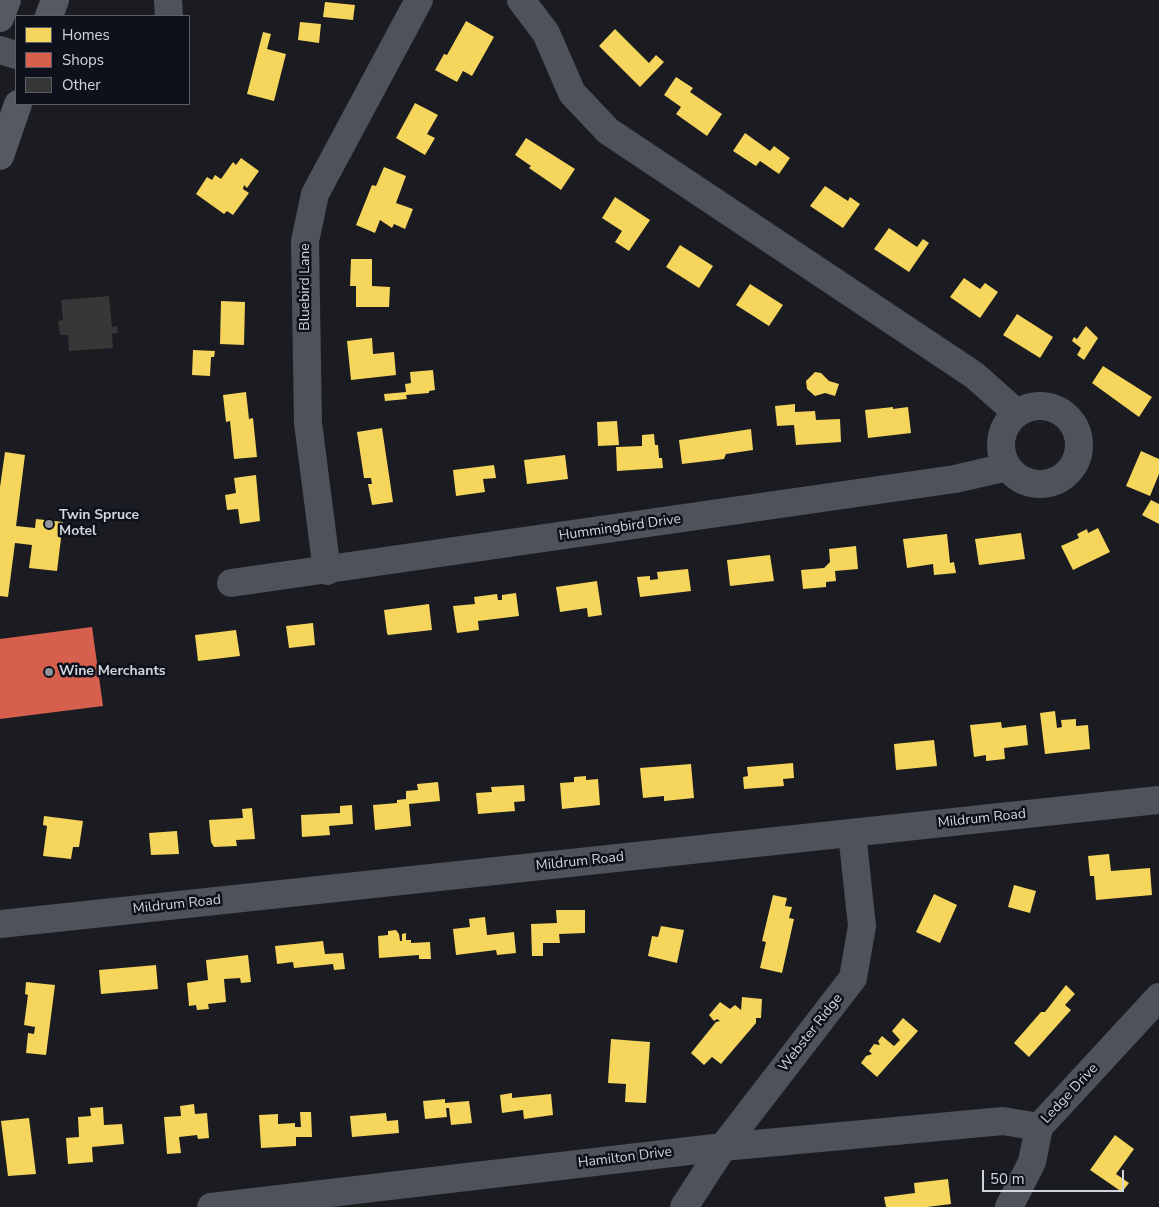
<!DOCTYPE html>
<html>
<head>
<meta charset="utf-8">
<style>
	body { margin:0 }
	#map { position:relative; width:1159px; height:1207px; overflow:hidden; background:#1a1c21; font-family:"Nunito Sans",sans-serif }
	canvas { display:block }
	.legend { position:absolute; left:15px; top:15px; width:175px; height:90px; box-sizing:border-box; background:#0e111b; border:1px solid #5c5f68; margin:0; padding:6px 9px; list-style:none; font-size:15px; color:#d2d5dc }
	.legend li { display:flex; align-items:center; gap:10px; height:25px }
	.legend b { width:25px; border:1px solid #5c5f68 }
	.scale { position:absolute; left:982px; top:1170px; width:142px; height:22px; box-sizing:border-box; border:2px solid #d2d5dc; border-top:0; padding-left:6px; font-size:15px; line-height:18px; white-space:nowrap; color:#d2d5dc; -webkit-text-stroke:4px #0e111b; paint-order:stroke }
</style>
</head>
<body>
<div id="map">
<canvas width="1159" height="1207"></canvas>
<ul class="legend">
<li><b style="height:14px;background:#f6d55c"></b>Homes</li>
<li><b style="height:14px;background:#d6604d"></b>Shops</li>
<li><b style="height:14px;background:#383738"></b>Other</li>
</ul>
<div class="scale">50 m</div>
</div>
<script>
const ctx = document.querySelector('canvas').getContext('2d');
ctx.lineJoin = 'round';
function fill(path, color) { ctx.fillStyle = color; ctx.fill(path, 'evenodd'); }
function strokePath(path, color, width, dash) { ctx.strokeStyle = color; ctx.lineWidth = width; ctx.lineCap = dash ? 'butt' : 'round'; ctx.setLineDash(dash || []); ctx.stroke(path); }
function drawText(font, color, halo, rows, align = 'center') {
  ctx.font = font + ' "Nunito Sans",sans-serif'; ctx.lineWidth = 5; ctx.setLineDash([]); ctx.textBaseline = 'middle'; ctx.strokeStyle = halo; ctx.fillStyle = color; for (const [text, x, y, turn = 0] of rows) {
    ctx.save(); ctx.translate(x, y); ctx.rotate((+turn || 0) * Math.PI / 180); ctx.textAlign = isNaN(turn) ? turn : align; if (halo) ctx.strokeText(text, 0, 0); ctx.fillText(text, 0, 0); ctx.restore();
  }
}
fill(new Path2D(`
	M325,2L355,5L353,20L323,17Z
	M466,21L494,37L472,76L463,71L457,82L435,70L444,54L447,55Z
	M300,22L321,24L319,43L298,40Z
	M615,29L649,63L656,55L664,62L640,87L599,46Z
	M263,32L271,34L267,49L286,54L274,101L247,94Z
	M676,77L693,88L690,92L722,114L707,136L676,114L681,107L664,95Z
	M415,103L438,115L427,134L435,138L425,155L396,138Z
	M745,133L770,151L774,146L790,158L779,174L760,161L756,166L733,151Z
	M526,138L575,169L561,190L529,168L531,166L515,155Z
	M241,158L259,171L247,188L244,185L243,189L249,193L233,215L227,211L224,214L196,194L207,177L212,180L215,175L221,179L233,162L236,165Z
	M384,167L406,176L396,203L413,209L405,229L394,224L392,228L380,220L375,233L356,225L372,185L376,186Z
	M825,186L848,201L850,197L860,204L843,228L810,206Z
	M615,197L650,220L629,251L615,242L622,231L602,218Z
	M889,228L917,247L923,239L929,243L909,272L874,249Z
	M680,245L713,266L699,288L666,267Z
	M351,259H372V286L390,287L389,307H356V286H350Z
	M964,278L980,289L985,283L998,292L980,318L950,297Z
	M750,284L783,305L769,326L736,305Z
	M221,301L245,302L244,345L220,344Z
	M1017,314L1053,337L1040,358L1003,335Z
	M1086,326L1098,338L1084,360L1077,355L1081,348L1072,341L1074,337L1077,339Z
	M372,338L373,354L394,352L396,375L351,380L347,341Z
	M193,350L215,351L214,357H211L210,376L192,375Z
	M1103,366L1152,397L1139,417L1092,383Z
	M433,370L435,390L429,391V393L406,395L407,399L385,401L384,394L406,392L405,384L411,383L410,372Z
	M815,372L821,373L829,381L839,384L835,396L825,393L815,396L807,389L806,381Z
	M246,392L249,419L253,418L257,457L234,459L230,421L226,422L223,395Z
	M795,404V412L815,411L816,420L840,419L841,442L796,445L794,425L777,426L775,406Z
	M893,407V409L908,407L911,433L868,438L865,410Z
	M617,421L619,445L598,446L597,422Z
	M382,428L393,502L372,505L368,484H372L371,478H364L357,432Z
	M751,429L753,450L726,454L724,459L682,464L679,440Z
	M654,434L655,445H658L659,458H662L663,468L617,471L616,447L642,446V435Z
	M1141,451L1159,459V474L1150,496L1126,486Z
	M5,452L25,455L16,526L35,528L36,519L63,522L57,571L29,568L32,545L15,543L8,597L0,596V487Z
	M565,455L568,479L527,484L524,460Z
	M494,465L496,478L483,479L485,492L456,496L453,470Z
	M256,475L260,521L240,524L238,509L227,510L225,495L236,493L234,478Z
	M1151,500L1159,504V524L1142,515Z
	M1098,528L1110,552L1073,570L1061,546L1079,538L1077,534L1087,529L1088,533Z
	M1021,533L1025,559L979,565L975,539Z
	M947,534L950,563L954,562L956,573L934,575L933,564L907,568L903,539Z
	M856,546L858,569L835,571L836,581L826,582V587L803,589L801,570L824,568L830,562L829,549Z
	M770,555L774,581L730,586L727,560Z
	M688,569L691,591L640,597L637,577L650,576V580L658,579L657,572Z
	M597,581L602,615L588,617L587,608L560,612L556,587Z
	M516,593L519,616L478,621L479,630L457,633L453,606L475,604L474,597L497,594L498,600H502V595Z
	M429,604L432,630L388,635L387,633L384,610Z
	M313,623L315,645L289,648L286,626Z
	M236,630L240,656L198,661L195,635Z
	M1055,711L1057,728L1062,727L1061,720L1076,719V726L1088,725L1090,749L1045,754L1040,713Z
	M1001,722L1002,728L1026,725L1028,745L1004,748L1005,759L986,761V755L974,757L970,725Z
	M934,740L937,766L896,770L894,744Z
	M793,763L794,778L783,779L784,786L744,789L743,777L748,776L747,767Z
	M691,764L694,798L664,801V796L643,798L640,768Z
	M586,776V780L598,779L600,805L562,809L560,783L574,782V777Z
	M438,782L440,801L409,804L411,826L375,830L373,805L397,803V800L406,799V791L418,790L417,784Z
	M524,785L525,801L514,802L515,811L478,814L476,793L492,792L491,787Z
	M352,805L353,824L329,826L330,835L302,837L301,815L340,813V806Z
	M252,808L255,839L236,840L237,846L214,847L211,842L209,820L243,818L242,809Z
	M44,816L83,821L79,847H73L71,859L43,856L47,826L43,825Z
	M177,831L179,854L151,855L149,833Z
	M1109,854L1111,871L1150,868L1152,895L1096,900L1094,876H1090L1088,856Z
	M1014,885L1036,891L1030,913L1008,907Z
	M934,894L957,905L940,943L916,932Z
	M773,895L787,898L785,906L792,907L789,918L794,919L782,973L760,968L766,942L762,941Z
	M556,910H585V933L559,934L560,943H543V956H532L531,924L557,923Z
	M485,917L487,935L514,932L516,953L497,955L496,950L456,955L453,929L470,927L469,919Z
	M661,926L684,930L677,963L648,956L652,936L658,937Z
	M396,930L399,934L400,941H402V934L406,933V940H411V943L430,942L431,959H419V955L379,958L378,936L388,935V931Z
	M323,941L325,954L343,953L345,969L334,970L333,964L294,968L293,962L277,964L275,946Z
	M248,955L251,982L241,983L240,978L224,979L226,1002L208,1004L209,1009L197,1010L196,1005L189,1006L187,983L208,980L206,960Z
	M156,965L158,989L101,994L99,970Z
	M26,982L55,985L46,1055L26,1053L28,1033L34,1034L35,1027L24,1025L28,995L25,994Z
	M1066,985L1075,994L1065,1005L1071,1010L1029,1057L1014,1043L1041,1012H1045Z
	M742,997L762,999L761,1018H756V1023L721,1064L712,1057L704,1065L691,1053L716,1022L720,1021L717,1019L714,1021L709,1015L720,1002L730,1009L735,1005L741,1010Z
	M903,1018L918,1031L877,1077L861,1063L866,1056L872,1054L869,1051L874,1044L880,1045L878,1041L882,1036L894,1046L900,1040L892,1031Z
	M611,1039L650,1042L646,1103L625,1102L626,1084L608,1083Z
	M512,1093V1098L551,1094L553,1115L524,1119L523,1110L502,1113L500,1095Z
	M445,1099V1103L469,1101L472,1123L451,1125L449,1108H446L447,1117L425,1119L423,1101Z
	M194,1104L195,1114L207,1113L209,1138L198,1139L197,1135L179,1137L181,1153L167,1154L164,1117L181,1116L180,1106Z
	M103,1107L104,1125L122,1124L124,1144L92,1147L93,1162L68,1164L66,1138L79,1137L78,1117L91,1116L90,1108Z
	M300,1112H311L312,1137H296V1146L261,1148L259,1115L278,1114V1124L295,1123V1127H301Z
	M386,1113L387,1121L398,1120L399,1133L352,1137L350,1116Z
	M29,1118L36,1174L8,1176L1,1121Z
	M1115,1135L1134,1149L1116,1174L1129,1183L1122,1192L1090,1170Z
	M948,1179L951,1204L927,1207H886L884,1197L915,1193L914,1183Z`), '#f6d55c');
fill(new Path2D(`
	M92,627L103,706L0,719V639Z`), '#d6604d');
fill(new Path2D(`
	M109,296L112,327L117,326L118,333L112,334L113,348L69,351L68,335H60L58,321L63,320L61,300Z`), '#383738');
strokePath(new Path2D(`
	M168,0L169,16
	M521,0L546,33L572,93L608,131L974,375L1017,413
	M0,50L16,55
	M1001 445a39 39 0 1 1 78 0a39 39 0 1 1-78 0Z
	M327,571L308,423L305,241L315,194L419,0
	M231,583L955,479L1007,467
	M0,924L1159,800
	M211,1207L723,1147L1003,1121L1039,1127
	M684,1207L723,1147L853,978L862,926L852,833
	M1009,1207L1032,1162L1039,1127L1159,997`), '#4f525b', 28);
strokePath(new Path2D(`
	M49,16L55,0
	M0,18L7,0
	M0,156L18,104`), '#565964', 28);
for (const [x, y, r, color] of [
	[49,524,5,"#92949b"],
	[49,672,5,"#92949b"]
]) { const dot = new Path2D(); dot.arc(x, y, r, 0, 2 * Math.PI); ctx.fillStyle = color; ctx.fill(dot); strokePath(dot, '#0e111b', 2); }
drawText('14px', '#d2d5dc', '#0e111b', [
	["Bluebird Lane",306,287,-90],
	["Hummingbird Drive",620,528,-8],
	["Mildrum Road",982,819,-6],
	["Mildrum Road",580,862,-6],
	["Mildrum Road",177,905,-6],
	["Webster Ridge",811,1033,-52],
	["Ledge Drive",1070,1094,-47],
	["Hamilton Drive",625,1158,-7]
]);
drawText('bold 14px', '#d2d5dc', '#0e111b', [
	["Twin Spruce",59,516],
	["Motel",59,532],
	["Wine Merchants",59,672]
], 'left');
</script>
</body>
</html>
